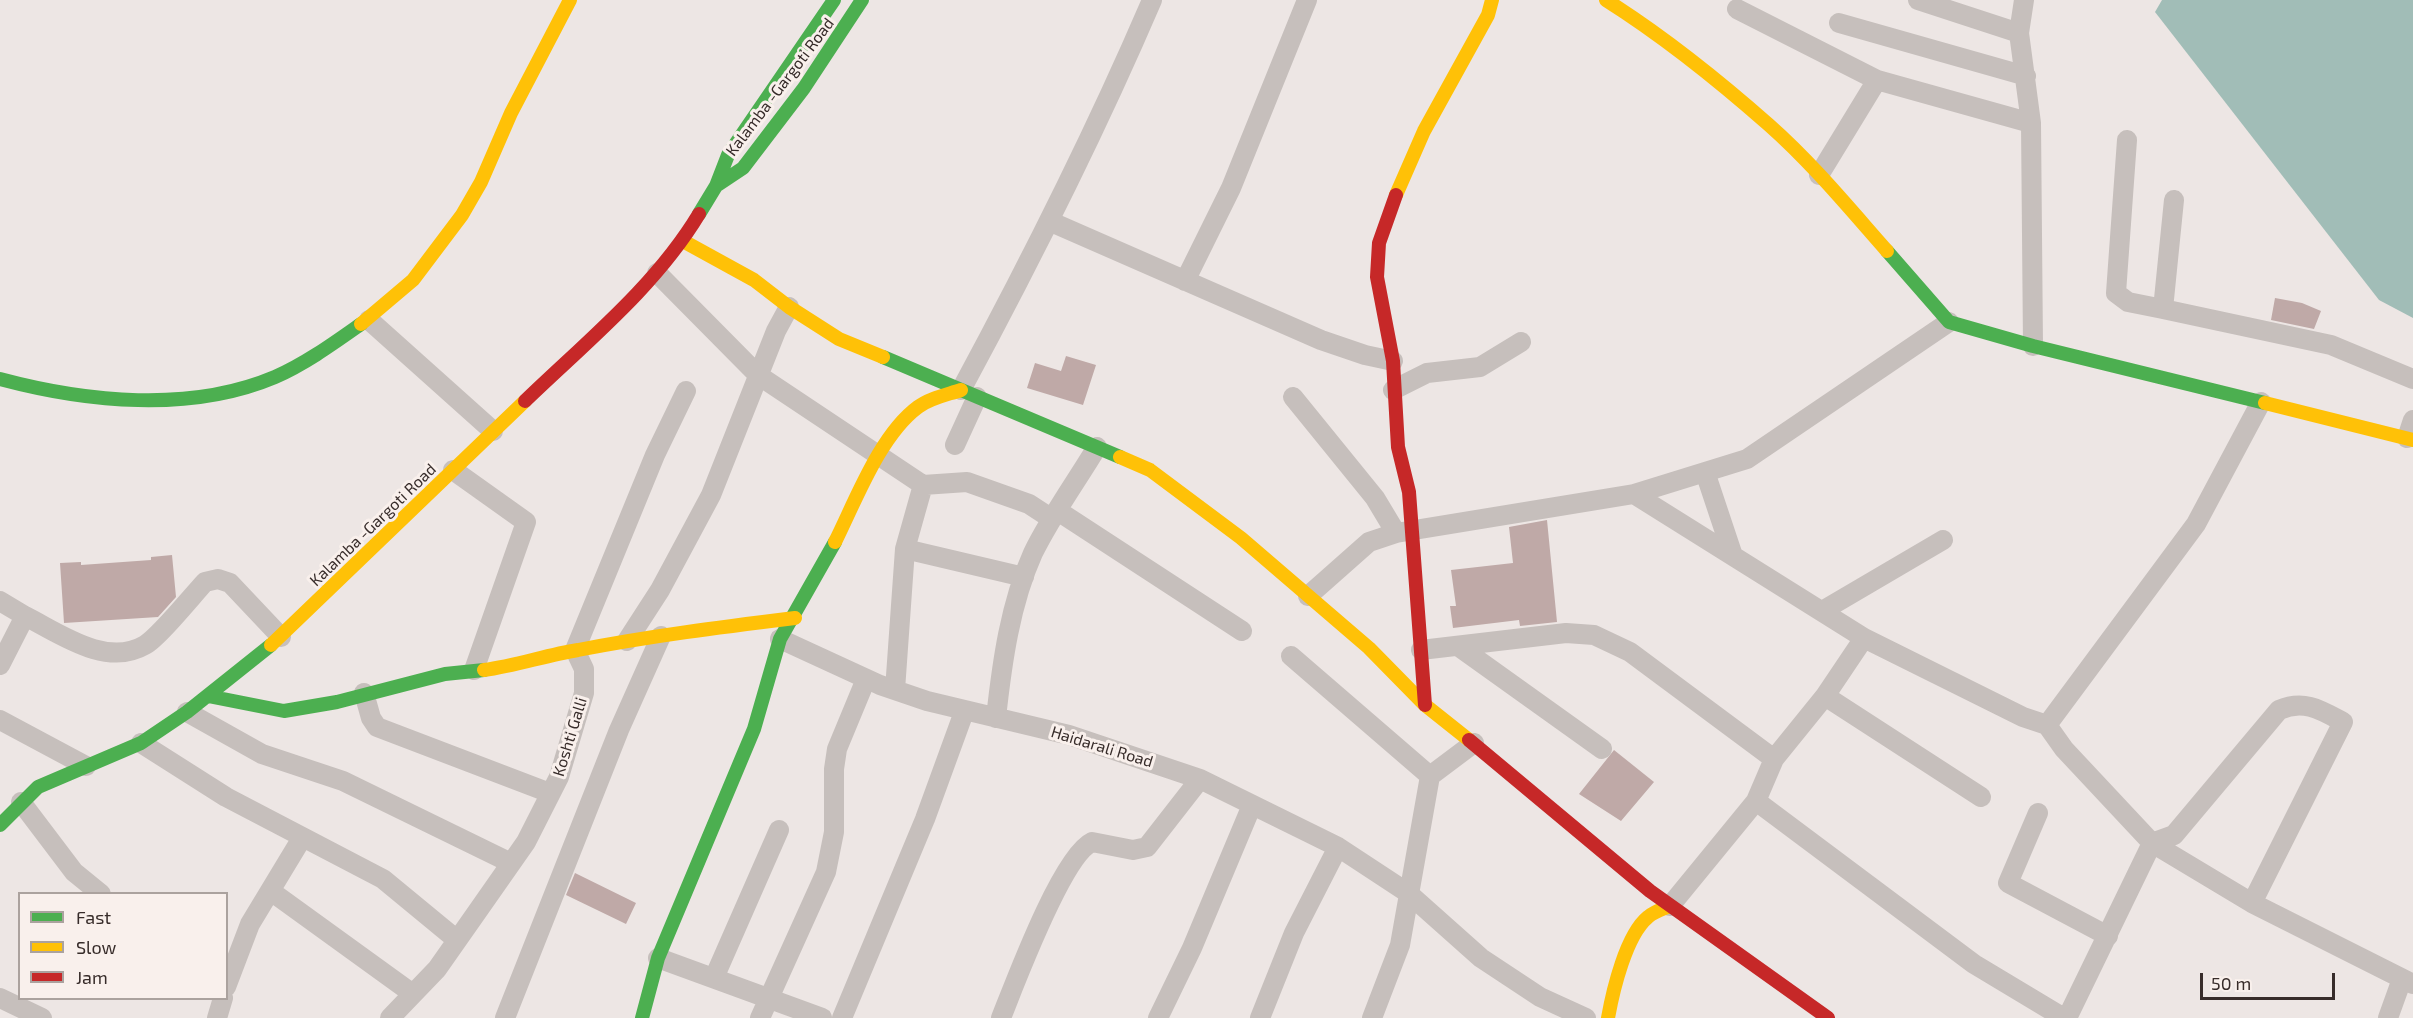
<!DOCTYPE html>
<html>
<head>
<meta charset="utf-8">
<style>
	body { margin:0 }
	#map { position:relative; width:2413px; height:1018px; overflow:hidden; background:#ede6e4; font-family:"Exo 2",sans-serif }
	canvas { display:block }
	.legend { position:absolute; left:18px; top:892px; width:210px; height:108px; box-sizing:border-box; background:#f9f0ec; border:2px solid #aba29e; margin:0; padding:8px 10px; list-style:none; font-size:18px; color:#372c2a }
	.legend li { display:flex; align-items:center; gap:12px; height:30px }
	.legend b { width:30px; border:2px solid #aba29e }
	.scale { position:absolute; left:2200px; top:973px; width:135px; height:27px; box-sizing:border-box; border:3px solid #372c2a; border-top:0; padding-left:8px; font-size:18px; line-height:21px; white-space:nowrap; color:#372c2a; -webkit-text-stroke:4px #f9f0ec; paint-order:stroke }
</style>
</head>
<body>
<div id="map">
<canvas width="2413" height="1018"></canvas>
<ul class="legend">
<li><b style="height:8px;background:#4caf50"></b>Fast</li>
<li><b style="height:8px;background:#ffc107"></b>Slow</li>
<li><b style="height:8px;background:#c62828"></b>Jam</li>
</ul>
<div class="scale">50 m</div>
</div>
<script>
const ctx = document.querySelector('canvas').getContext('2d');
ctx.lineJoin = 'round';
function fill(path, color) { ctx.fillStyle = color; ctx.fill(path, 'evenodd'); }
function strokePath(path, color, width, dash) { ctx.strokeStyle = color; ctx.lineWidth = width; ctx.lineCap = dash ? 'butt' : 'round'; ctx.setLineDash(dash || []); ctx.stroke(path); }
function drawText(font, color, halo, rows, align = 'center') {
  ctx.font = font + ' "Exo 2",sans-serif'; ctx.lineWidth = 6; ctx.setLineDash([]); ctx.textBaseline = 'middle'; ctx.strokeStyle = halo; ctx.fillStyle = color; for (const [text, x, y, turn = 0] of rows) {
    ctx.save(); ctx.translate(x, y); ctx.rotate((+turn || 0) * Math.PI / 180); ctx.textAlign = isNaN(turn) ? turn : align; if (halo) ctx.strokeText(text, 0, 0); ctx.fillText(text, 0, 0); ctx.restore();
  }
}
fill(new Path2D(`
	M2162,0H2413V318L2379,300L2155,12Z`), '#a1bdb7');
fill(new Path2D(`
	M2275,298L2302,303L2321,311L2314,329L2271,320Z
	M1066,356L1096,365L1083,405L1027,388L1035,363L1061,371Z
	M1547,520L1557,622L1520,626L1519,620L1453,628L1450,606H1456L1451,570L1513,563L1509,527Z
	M172,555L176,597L158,617L64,623L60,563L81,562V565L151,560V557Z
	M1614,750L1654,782L1621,821L1579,794Z
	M575,873L636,903L626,924L566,895Z`), '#bfa9a7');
strokePath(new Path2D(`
	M1918,0L2019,33
	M2024,0L2019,33L2031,123L2033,346
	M1737,9L1877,80
	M1839,23L2026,76
	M2127,140L2116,293L2128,302L2163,309
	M1819,175L1877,80L2031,123
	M2174,200L2163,309L2331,345L2413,379
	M1049,221L1321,340L1365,355L1393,361
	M657,273L758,375L923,485L905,549L895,690
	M1185,281L1231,188L1307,0
	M369,320L493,431
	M961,390C1030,262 1095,133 1152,0
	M1393,390L1427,373L1480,367L1521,342
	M1293,397L1375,498L1396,533
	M2407,438L2413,420
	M955,445L977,397
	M453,470L526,522L474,670
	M1705,472L1733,556
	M923,485L967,482L1029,504L1052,519
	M1634,494L1864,638L2023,717L2047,725L2064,749L2152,843L2252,903L2413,984
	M1058,511L1242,631
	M905,549L1024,577
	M1308,596L1369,542L1396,533L1634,494L1747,459L1949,322
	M0,601L25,616L0,665
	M1822,611L1943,540
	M25,616C59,633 106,668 145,645C159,637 192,596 205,582L218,579L230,583L281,637
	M780,639L880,685L927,701L1069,735L1200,779L1338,847L1408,893L1481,958L1540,997L1586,1018
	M627,641L660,590L711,495L776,331L789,307
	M1458,646L1602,749
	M1421,650L1566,633L1594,635L1630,652L1774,759
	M1291,656L1430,776
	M364,693L371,718L377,727L550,793
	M1825,696L1981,797
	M187,712L262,754L343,781L511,863
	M996,718C1002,663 1010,604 1033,553C1051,516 1076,482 1097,447
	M0,720L86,766
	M2047,725L2196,524L2261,402
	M141,743L226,797L383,879L457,940
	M1756,801L1974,964L2064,1018
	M21,802L74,872L101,894
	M2038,813L2008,883L2108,936
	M272,892L413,994
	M1670,906L1756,801L1774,759L1825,696L1864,638
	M658,958L822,1018
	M714,978L779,830
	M226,987L250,924L302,838
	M0,998L42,1018
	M217,1018L223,998
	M390,1018L437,969L477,912L526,842L559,777L584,693V669L575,650L655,455L686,391
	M505,1018L619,730L661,636
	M760,1018L826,872L834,832V769L837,749L866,679
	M842,1018L925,819L964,712
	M1001,1018C1015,983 1062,856 1092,842L1133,850L1147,847L1200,779
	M1158,1018L1192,948L1252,805
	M1260,1018L1294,933L1338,847
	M1372,1018L1400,945L1430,776L1474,743
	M2067,1018L2152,843L2174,835L2279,710C2304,699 2321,710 2343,722L2252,903
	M2388,1018L2402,979`), '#c6bfbc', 20);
strokePath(new Path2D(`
	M716,186L743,168L804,88L862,0
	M699,214L716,186L728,155L834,0
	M1887,251L1949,322L2033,346L2265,403
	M883,357L1120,457
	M0,379C86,402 190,413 275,377C305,364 334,343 361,324
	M208,696L284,711L337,702L445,674L484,670
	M0,825L38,787L141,743L187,712L271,645
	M642,1018L658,958L754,729L780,639L835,542`), '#4caf50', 14);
strokePath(new Path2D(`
	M1606,0C1663,36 1718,80 1769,125C1812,163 1849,208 1887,251
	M1396,195L1424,131L1488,15L1492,0
	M683,241L754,280L789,307L839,339L883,357
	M361,324L413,280L462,215L481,182L511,113L570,0
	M2265,403L2413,440
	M1120,457L1150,470L1241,538L1369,648L1425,705L1469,740
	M835,542C856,500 880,435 918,407C930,398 946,395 961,390
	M271,645L525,401
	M484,670C516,666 546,655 578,650C650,636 722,627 795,618
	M1608,1018C1613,990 1626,935 1648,917C1655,911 1663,909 1670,906`), '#ffc107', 14);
strokePath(new Path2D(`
	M1396,195L1379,243L1377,277L1393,361L1398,447L1409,492L1425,705
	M525,401C585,343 655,287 699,214
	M1469,740L1650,891L1828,1018`), '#c62828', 14);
drawText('16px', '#372c2a', '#f9f0ec', [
	["Kalamba -Gargoti Road",780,87,-53],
	["Kalamba -Gargoti Road",373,525,-44],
	["Koshti Galli",570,737,-73],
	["Haidarali Road",1102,747,17]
]);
</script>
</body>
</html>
